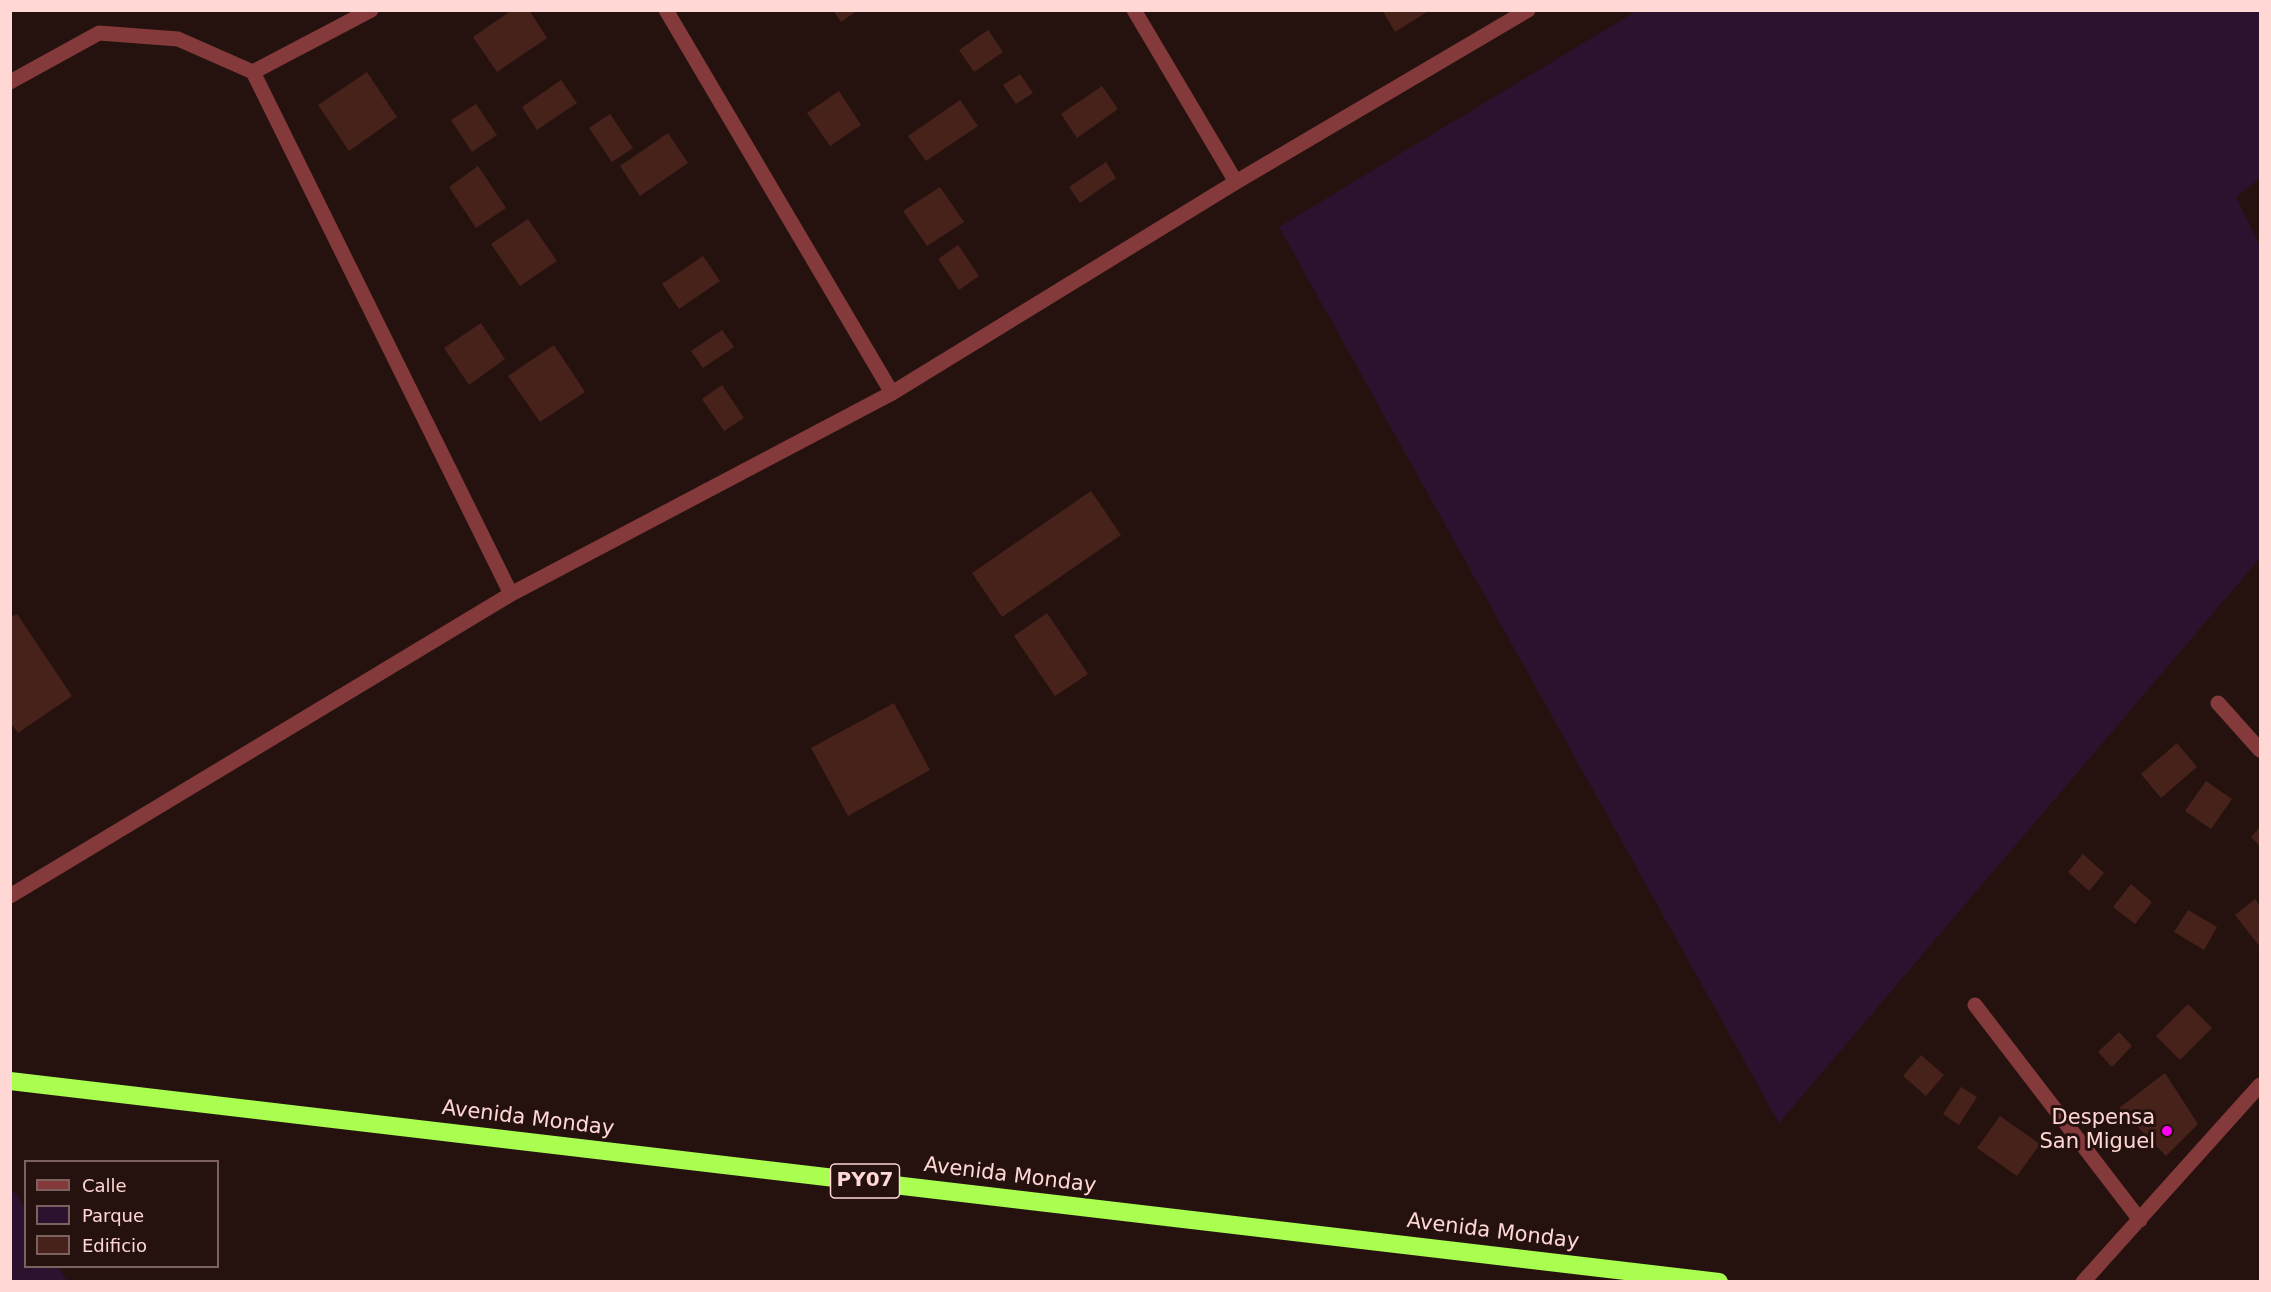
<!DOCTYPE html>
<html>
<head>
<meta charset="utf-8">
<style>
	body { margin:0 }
	#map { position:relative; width:2271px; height:1292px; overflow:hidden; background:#25120f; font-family:"DejaVu Sans",sans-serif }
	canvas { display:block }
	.frame { position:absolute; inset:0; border:12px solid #ffd7d4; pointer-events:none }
	.legend { position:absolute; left:24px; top:1160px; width:195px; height:108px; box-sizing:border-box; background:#25120f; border:2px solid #7c615e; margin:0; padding:8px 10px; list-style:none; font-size:18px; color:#ffd7d4 }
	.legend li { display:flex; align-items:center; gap:12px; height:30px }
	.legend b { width:30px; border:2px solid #7c615e }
</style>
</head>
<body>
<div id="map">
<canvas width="2271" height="1292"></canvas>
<div class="frame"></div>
<ul class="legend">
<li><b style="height:8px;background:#843a3a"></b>Calle</li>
<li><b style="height:16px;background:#2d122f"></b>Parque</li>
<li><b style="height:16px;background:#46221b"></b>Edificio</li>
</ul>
</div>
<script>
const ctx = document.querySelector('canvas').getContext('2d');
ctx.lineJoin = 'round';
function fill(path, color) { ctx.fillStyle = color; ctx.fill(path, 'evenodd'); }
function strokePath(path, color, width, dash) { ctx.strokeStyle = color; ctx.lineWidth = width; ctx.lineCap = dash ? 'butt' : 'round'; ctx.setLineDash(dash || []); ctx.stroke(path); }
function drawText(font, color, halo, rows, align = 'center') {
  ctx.font = font + ' "DejaVu Sans",sans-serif'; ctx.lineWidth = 6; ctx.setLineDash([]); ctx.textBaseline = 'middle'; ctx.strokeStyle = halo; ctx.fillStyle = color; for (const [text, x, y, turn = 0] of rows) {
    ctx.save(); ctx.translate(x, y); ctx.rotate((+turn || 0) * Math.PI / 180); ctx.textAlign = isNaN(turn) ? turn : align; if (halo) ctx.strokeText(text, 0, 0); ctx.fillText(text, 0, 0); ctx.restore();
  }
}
fill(new Path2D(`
	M1638,10L2260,11V178L2236,197L2260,246V558L1779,1123L1279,227Z
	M10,1190C32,1200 26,1246 26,1266L58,1267L67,1281H11Z`), '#2d122f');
fill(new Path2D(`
	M512,10H529L547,38L497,72L473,37Z
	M833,10H858L841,22Z
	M1382,10H1430L1395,32Z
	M988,30L1003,52L974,72L959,50Z
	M367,72L397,117L349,151L318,105Z
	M1020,74L1033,93L1016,104L1003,85Z
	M561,80L577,103L537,130L522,107Z
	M1102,86L1118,109L1077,138L1061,114Z
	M839,91L861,125L830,146L807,113Z
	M960,100L978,126L926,161L908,136Z
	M476,104L497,135L472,152L451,120Z
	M610,114L633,148L612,162L589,128Z
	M668,133L688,163L640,196L620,166Z
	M1106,162L1116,178L1080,203L1069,187Z
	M478,166L506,208L476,228L449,187Z
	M940,187L964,222L927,246L903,211Z
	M528,219L557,261L520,286L491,244Z
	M958,245L979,276L959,290L938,259Z
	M703,256L720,281L679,309L662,284Z
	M481,323L505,359L469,385L444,348Z
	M722,330L734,347L703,368L691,351Z
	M554,345L585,392L540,422L508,376Z
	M722,385L744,418L724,431L702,399Z
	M1091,491L1121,535L1002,617L972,573Z
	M1047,613L1088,674L1055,696L1014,636Z
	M17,614L72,696L18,733L10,722V618Z
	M894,703L930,770L848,816L811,748Z
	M2177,743L2197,767L2161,798L2141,774Z
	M2206,781L2232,799L2211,829L2185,811Z
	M2260,827V846L2251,837Z
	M2083,854L2104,873L2089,891L2068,872Z
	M2131,884L2152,902L2135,924L2113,907Z
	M2255,899L2260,906V947L2235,915Z
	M2188,910L2217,927L2204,950L2174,932Z
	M2188,1004L2212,1028L2180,1060L2156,1036Z
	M2119,1032L2132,1046L2112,1067L2098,1052Z
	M1921,1055L1944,1075L1926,1096L1903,1076Z
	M2165,1073L2198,1124L2166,1156L2119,1108Z
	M1961,1087L1977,1097L1959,1125L1943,1114Z
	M2000,1116L2040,1144L2017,1176L1977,1148Z`), '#46221b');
strokePath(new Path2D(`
	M666,10L892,393
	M1134,10L1236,182
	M253,72L371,10
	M10,82L99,33L178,39L253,72L511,594
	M2218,703L2260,750
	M10,896L511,594L892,393L1236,182L1528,10
	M1975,1005L2140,1220
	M2083,1282L2260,1085`), '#843a3a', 15);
strokePath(new Path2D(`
	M10,1081L1719,1282`), '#aafe50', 18);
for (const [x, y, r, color] of [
	[2167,1131,6,"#fd02ed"]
]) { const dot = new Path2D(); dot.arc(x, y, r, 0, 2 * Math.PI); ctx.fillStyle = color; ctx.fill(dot); strokePath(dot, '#25120f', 2); }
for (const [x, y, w] of [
	[865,1181,69]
]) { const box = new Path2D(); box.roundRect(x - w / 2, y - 17, w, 34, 4.5); ctx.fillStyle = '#25120f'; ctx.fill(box); strokePath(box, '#ffd7d4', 1.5); }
drawText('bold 20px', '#ffd7d4', null, [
	["PY07",865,1181]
]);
drawText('21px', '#ffd7d4', '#25120f', [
	["Avenida Monday",528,1119,7],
	["Avenida Monday",1010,1176,7],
	["Avenida Monday",1493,1232,7]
]);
drawText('21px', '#ffd7d4', '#25120f', [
	["Despensa",2155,1119],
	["San Miguel",2155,1143]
], 'right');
</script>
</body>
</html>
